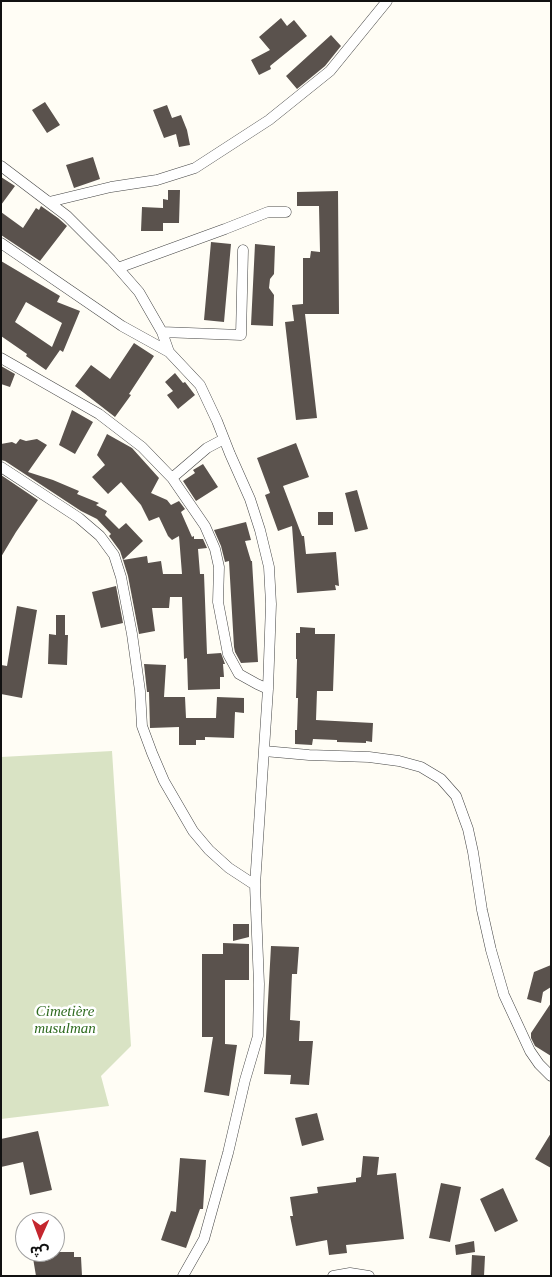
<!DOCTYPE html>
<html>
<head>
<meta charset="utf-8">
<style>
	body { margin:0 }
	#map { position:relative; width:552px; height:1277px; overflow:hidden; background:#fffdf5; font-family:"Times New Roman","Noto Sans Arabic",serif }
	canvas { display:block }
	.frame { position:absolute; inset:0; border:2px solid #111; pointer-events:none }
	.north { position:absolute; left:15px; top:1212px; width:50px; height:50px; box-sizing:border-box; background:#fff; border:1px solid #a0a0a0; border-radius:50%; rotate:182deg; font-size:14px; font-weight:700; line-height:20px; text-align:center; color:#111 }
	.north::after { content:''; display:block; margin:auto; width:18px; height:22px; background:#c4262e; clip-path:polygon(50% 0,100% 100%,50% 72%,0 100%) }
</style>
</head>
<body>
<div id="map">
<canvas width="552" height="1277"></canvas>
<div class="frame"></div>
<div class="north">ش</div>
</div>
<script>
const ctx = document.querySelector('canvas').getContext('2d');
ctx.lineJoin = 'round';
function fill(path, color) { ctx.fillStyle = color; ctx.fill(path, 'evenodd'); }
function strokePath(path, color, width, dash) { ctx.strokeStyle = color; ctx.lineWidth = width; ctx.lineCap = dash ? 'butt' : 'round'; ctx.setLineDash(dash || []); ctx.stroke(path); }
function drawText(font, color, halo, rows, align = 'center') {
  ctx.font = font + ' "Times New Roman",serif'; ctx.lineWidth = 5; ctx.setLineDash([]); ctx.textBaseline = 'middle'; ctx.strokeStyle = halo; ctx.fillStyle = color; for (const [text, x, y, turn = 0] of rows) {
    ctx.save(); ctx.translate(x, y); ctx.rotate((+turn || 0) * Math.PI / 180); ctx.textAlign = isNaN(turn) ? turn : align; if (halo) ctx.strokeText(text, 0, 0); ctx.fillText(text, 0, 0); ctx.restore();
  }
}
fill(new Path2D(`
	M112,751L131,1046L101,1076L109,1106L1,1119V757Z`), '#d9e3c4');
fill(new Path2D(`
	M281,18L287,26L294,20L307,36L270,66L271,69L259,75L251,60L270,50L259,37Z
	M331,35L341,46L325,66L297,89L286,76Z
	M45,102L60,125L47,133L32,110Z
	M167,105L172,118L181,115L187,130L190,145L179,147L176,134L164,138L153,110Z
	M93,157L100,179L74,188L66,165Z
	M1,177L15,186L1,205Z
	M168,190H180L179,223H163V231H141L142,207L163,208V199L168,200Z
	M338,191L339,314H305L317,418L296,420L285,322L294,321L292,305L303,304V258H310L311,251L320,252L319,206H297V192Z
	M41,206L58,218L67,226L40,261L1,235V212L23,228L36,208L39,210Z
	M211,242L231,244L224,322L204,320Z
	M255,244L275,246L274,274L270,279L269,288L274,295L273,326L251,325Z
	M1,261L60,296L57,302L80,311L63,352L60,350L46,370L26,356L27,354L1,336ZM26,302L62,323L52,347L15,322Z
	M134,343L154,356L129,394L131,395L115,417L75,386L91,365L110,379Z
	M1,366L15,374L10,387L1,384Z
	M175,373L183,383L185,382L195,395L178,409L167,395L173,391L165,382Z
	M72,410L93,422L75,454L59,445Z
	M107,434L132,448L159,478L151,493L167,500L171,505L179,501L185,509L181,512L192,537L194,536V539H203L207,548L198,549L200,574H204L207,654L221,653L225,664H223L224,677H220V689L188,690L187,658L184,659L182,597H170L169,608H152L155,631L139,634L128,576L123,560L147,556L148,563L161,561L163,574H182L179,536L172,540L168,536L159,517L149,521L141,505L121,482L108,494L92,477L105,465L97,455Z
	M20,439L26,441L37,439L47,445L28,472L53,480L79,491L77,494L99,503L96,505L107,511L105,515L119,529L126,523L143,541L123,560L120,551L109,536L111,534L97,519L81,511L5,461L1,460V444L12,442L16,444Z
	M296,443L309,477L283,486L302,536H304L306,554L336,552L339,586L335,585L336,590L297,593L292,526L278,531L265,495L270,493L257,458Z
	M203,464L218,487L196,501L183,481L195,473L193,470Z
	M1,475L38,500L16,532L1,557Z
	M357,490L368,529L355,532L345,493Z
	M318,512H333V525H318Z
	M246,522L251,540L245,541L251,561H252L258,662L241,663L235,652L234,647L229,561L225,562L221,546L214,530Z
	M116,586L123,623L101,628L92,592Z
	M17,606L37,610L22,698L1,694V665L7,666Z
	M56,615H65V635H68L67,665L48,664L49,634L56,635Z
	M300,627L315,628V634H335L333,691H317L316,720L373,723L372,742L366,741V743L337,742V740L313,739L312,745L295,744V730H297L298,698H296L297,659H296V633H300Z
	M144,664L166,665L164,697H185L186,718H216L217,697L244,698V713L235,712L234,738L205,737V740H196V745H179V727L150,728L149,692H147Z
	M233,924H249V937L233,941Z
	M223,943L249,944V980H225V1044L237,1045L229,1096L204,1092L213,1037H202V954H223Z
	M271,946L299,947L297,974H292L290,1020L300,1021L299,1041H313L309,1085L290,1084L291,1075L264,1074Z
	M551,965V987L543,992L541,1003L527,999L534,972Z
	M551,1003V1056L535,1046L531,1038V1033Z
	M317,1113L324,1140L302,1146L295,1118Z
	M38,1131L52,1190L30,1195L23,1162L1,1167V1139Z
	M551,1133V1168L535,1159Z
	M363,1156L379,1157L377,1175L396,1173L404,1239L346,1245L347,1253L329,1255L327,1240L296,1246L290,1216H293L290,1197L318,1193L317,1187L356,1182V1178L361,1177Z
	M180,1158L206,1160L203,1209H200L186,1248L161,1240L171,1211L176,1212Z
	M441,1183L461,1187L450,1242L429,1238Z
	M503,1188L518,1221L495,1232L480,1199Z
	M474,1241L475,1252L456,1255L455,1245Z
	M32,1252H74V1257H81L82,1276H36Z
	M472,1255L485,1256L484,1276H471Z`), '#5a524d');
const minor = new Path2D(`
	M1,166L67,216L111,260L139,292L162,332L169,352L200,385L217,421L230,454L250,499L260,530L269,567L271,604L268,689L255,885L259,984L258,1036L245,1080L228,1153L204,1239L183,1276
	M49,202L111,187L157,180L195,168L269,120L330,71L387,1
	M1,243L122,326L169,352
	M118,268L225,229L268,212H286
	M162,332L241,335L243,250
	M1,358L99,414L142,447L172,478L205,526L215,549L219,567L218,602L228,654L239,674L257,684L268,689
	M1,467L79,518L100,536L114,555L121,577L132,634L140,691L142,726L152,753L164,781L193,831L209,850L229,868L255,885
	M172,478L207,448L224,439
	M264,751L309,755L369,757L399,761L421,767L441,779L456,796L468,829L473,852L482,910L491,950L504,995L530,1051L539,1064L551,1076
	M333,1276L350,1273L369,1276`);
strokePath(minor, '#444', 11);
strokePath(minor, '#fff', 10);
drawText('italic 15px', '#2f6b1f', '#fff', [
	["Cimetière",65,1012],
	["musulman",65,1029]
]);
</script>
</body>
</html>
